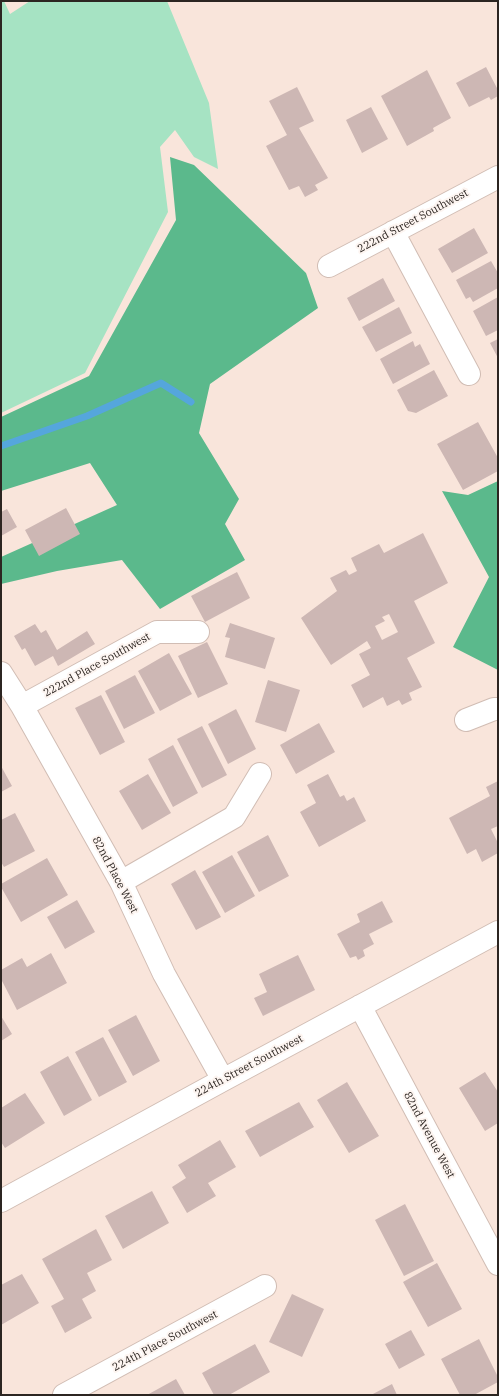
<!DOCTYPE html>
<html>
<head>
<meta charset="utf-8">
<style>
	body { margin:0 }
	#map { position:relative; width:499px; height:1396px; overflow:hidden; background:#f9e5db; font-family:"IBM Plex Serif",serif }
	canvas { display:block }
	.frame { position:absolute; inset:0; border:2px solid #2c2521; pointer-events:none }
</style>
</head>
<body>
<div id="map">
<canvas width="499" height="1396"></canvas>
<div class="frame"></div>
</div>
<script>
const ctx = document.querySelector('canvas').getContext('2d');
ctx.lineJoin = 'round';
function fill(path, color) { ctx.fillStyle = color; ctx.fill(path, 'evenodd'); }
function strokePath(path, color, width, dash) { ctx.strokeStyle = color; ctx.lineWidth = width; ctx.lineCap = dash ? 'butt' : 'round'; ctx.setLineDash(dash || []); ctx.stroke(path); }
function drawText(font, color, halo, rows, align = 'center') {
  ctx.font = font + ' "IBM Plex Serif",serif'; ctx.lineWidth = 4; ctx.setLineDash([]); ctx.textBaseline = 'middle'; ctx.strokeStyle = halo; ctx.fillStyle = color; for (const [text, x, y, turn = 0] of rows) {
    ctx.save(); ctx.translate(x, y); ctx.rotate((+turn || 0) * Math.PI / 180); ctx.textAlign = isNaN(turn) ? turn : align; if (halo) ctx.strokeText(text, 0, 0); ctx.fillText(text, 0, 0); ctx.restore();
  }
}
fill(new Path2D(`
	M1,1H4L10,14L30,1H167L209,103L218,169L194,157L175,130L160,147L168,212L85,373L1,413Z`), '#a6e3c3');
fill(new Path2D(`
	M170,157L194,165L306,273L318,308L210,384L199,433L239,499L225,524L245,560L160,609L122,560L57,571L1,584V557L117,505L90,463L1,491V417L89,376L176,220Z
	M498,481V670L453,647L489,577L442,491L468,495Z`), '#5bb98c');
strokePath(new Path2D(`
	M1,446L87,416L161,383L191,402`), '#55a6dc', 7);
fill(new Path2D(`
	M486,67L498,90V96L491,100L489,97L469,107L456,83Z
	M427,70L451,118L433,128L434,131L407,146L381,96Z
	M297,87L314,121L299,128L328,178L315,185L318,190L305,197L299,186L289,190L266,146L287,135L269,101Z
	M371,107L388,139L362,153L346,120Z
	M474,228L488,253L452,273L438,249Z
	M491,261L498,273V288L473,302L470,297L466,299L456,280Z
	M383,278L395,301L359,321L347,298Z
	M498,297V330L486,336L473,311Z
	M399,307L412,333L376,352L362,327Z
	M498,339V358L490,343Z
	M413,341L415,347L420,344L430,364L393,384L380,359Z
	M434,370L448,396L416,413L408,411L397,390Z
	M478,422L498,458V471L463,490L437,444Z
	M66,508L80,534L39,556L25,530Z
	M7,509L17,527L1,536V512Z
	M423,533L448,583L414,601L435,643L407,658L422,687L409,693L412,700L402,705L399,700L387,706L383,697L363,708L351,685L370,675L359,654L371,648L367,641L331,665L301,618L337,591L330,578L346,570L349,575L357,571L351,558L379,544L384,553ZM389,614L398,632L382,640L375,626L385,621L382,617Z
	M237,572L250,598L205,622L191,596Z
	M230,623L275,638L265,669L225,657L230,638L225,637Z
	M35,624L41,633L46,630L57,650L87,631L95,644L58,666L53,656L35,666L25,648L22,650L14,636Z
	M207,642L228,684L198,698L178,656Z
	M169,653L192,694L160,711L138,671Z
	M135,675L155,713L124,729L105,691Z
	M268,680L300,690L286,732L255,722Z
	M101,695L125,742L100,755L75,708Z
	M236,709L256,749L228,764L208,724Z
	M319,723L335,752L296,774L280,745Z
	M202,726L227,775L202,788L177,739Z
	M173,745L198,793L173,807L148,759Z
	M1,766L12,786L1,792Z
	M148,774L171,813L142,830L119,791Z
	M328,774L340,797L344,795L347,801L354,797L366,821L319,847L300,812L316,803L307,785Z
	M498,781V826L491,829L498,843V853L482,862L476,849L467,854L449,818L490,796L486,787Z
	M15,813L35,851L4,867L1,862V820Z
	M268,835L289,876L259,892L237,852Z
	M232,855L255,896L225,913L202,872Z
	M47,858L68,895L21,922L1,887V884Z
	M195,870L221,917L196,930L171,884Z
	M77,900L95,932L65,949L47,917Z
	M382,901L393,922L369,934L374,944L363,950L365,956L358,960L356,956L350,958L337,934L360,922L357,914Z
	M51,953L67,983L17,1010L1,979V970L22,958L27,967Z
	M298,955L315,990L263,1016L254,998L267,992L259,974Z
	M136,1015L160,1061L133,1076L108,1030Z
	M1,1016L12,1034L1,1041Z
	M103,1037L127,1082L99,1097L75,1052Z
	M68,1056L92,1100L64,1116L40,1072Z
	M485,1072L498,1092V1123L485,1131L459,1088Z
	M347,1082L379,1136L349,1153L317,1100Z
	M25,1093L45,1123L5,1148L1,1142V1108Z
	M299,1102L314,1127L260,1157L245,1131Z
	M220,1140L236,1167L208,1183L216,1196L187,1213L172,1187L186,1178L178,1165Z
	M152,1191L169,1223L123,1249L105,1216Z
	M405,1204L434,1261L404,1276L375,1220Z
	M96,1229L112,1260L87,1273L96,1291L82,1299L92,1318L65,1333L51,1306L64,1299L42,1259Z
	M437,1263L462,1309L428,1327L403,1282Z
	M22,1274L39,1303L1,1325V1285Z
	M292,1294L324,1309L302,1357L269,1342Z
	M411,1330L425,1355L399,1369L385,1344Z
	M479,1339L498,1377V1382L474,1395H460L441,1359Z
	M255,1344L270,1372L229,1395H214L202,1373Z
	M176,1379L185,1395H147Z
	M392,1384L397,1395H371Z`), '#cdb7b4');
const minor = new Path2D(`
	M393,232L469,374
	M329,266L498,177
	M1,673L22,706L121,882L164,974L223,1080
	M22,706L157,632H198
	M466,720L494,709H498
	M121,882L234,817L260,774
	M360,1006L498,1264
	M1,1201L223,1080L498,932
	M64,1395L265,1286`);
strokePath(minor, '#d1bdb4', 24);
strokePath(minor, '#fff', 22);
drawText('11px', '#2c2521', '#fdf5f1', [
	["222nd Street Southwest",413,221,-28],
	["222nd Place Southwest",97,665,-29],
	["82nd Place West",115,875,62],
	["224th Street Southwest",249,1066,-28],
	["82nd Avenue West",429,1135,62],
	["224th Place Southwest",165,1341,-28]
]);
</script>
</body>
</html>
